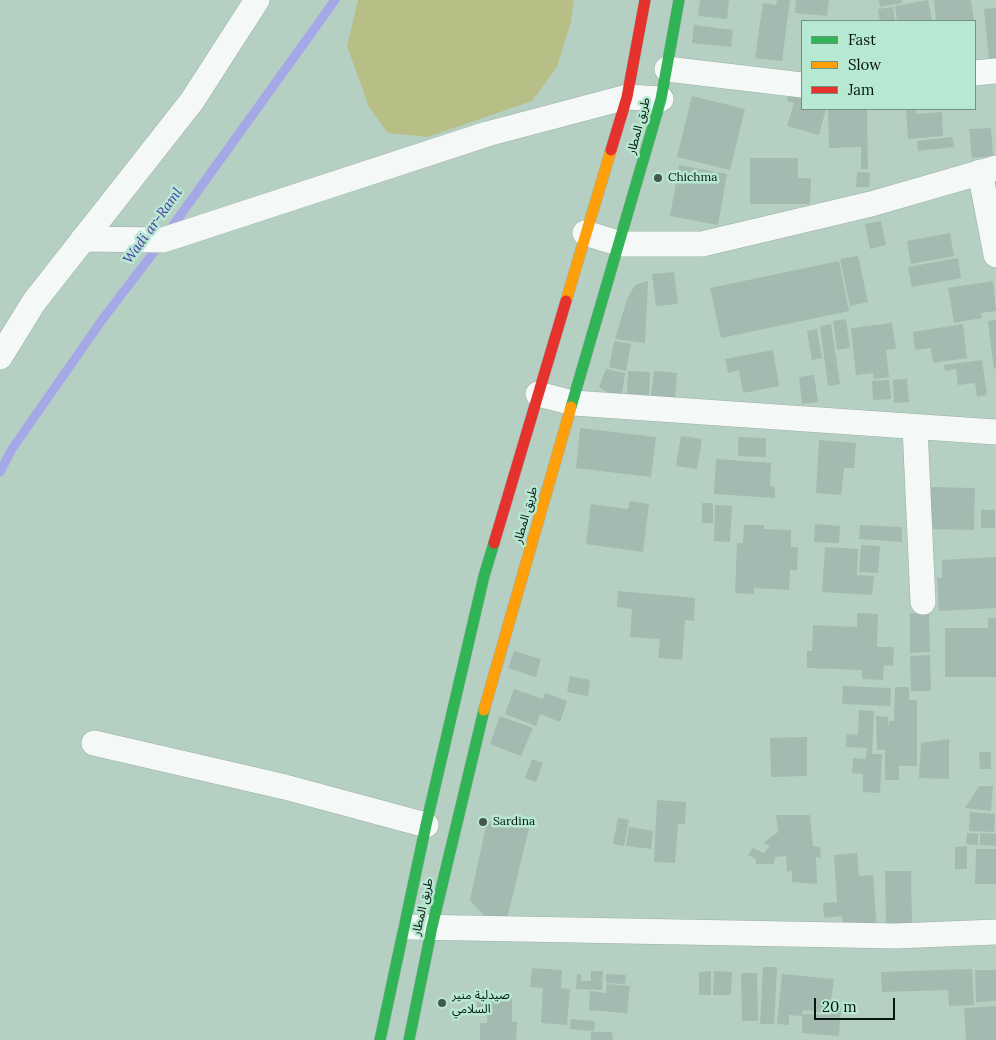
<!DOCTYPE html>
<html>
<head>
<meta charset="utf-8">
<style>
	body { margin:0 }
	#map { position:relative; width:996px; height:1040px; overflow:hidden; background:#b5d0c3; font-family:Lora,serif }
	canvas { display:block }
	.legend { position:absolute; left:801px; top:20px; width:175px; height:90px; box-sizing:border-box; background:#b7e8d1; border:1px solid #6f9483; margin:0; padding:6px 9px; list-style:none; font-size:15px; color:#04160e }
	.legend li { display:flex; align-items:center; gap:10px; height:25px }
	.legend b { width:25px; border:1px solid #6f9483 }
	.scale { position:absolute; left:814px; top:998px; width:81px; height:22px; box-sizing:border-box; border:2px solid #04160e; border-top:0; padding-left:6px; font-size:15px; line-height:18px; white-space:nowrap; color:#04160e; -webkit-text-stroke:4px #b7e8d1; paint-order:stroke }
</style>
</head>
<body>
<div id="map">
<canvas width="996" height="1040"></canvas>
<ul class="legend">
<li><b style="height:6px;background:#30b455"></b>Fast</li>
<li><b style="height:6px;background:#ff9f0a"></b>Slow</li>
<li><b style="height:6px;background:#e5322d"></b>Jam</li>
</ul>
<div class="scale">20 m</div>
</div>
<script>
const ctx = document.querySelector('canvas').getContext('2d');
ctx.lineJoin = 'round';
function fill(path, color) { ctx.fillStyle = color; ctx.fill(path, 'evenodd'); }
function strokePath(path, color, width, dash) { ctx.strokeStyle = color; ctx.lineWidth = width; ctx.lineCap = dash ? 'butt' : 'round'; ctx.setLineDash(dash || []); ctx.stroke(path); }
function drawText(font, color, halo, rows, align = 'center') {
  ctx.font = font + ' Lora,"Noto Sans Arabic",serif'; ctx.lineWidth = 5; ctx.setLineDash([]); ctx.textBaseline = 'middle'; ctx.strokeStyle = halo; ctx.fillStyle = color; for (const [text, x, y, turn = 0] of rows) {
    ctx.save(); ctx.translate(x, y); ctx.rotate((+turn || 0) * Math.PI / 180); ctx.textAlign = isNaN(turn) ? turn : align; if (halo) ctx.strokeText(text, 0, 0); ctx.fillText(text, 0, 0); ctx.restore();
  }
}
fill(new Path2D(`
	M358,0H574L571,22L557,67L532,101L428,137L388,133L369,107L347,46Z`), '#b7bf86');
strokePath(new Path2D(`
	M169,231L335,0
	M0,472L12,449L102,320L160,244`), '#a4a8e7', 9);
fill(new Path2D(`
	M700,0H729L727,19L698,16Z
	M777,0H790L782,61L755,58L763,3L776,5Z
	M796,0H829L827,16L795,13Z
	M879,0H902V3L880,7Z
	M928,0L932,21H897L895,6Z
	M934,0H971L974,21H936Z
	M893,7L895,21H880L878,9Z
	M996,8V59L989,60L984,9Z
	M694,25L733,30L731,47L692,43Z
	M790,90L802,94V109H826L819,135L787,126L794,103L787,101Z
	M692,96L745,109L730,170L677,157Z
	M828,109H867L868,169H861V147L829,148Z
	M906,109H915L916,114L942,112L943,136L908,139Z
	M991,128L993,156L972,158L969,129Z
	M952,137L954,147L918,151L917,141Z
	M750,158H798V178H811L810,204H750Z
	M679,165L727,174L718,225L670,216Z
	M857,172L870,173L869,187H856Z
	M881,221L886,245L870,249L865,224Z
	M950,233L954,256L911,264L907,241Z
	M858,256L868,302L850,306L840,259Z
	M958,258L961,278L912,287L908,267Z
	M839,261L849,311L721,338L710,288Z
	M674,272L678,304L656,306L652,274Z
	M648,281L645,343L615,339L627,299L635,285Z
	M993,281L996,311L981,313L982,318L954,323L948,288Z
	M846,319L850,348L837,350L833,321Z
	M996,320V368L994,369L988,321Z
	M892,323L896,349L886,350L889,377L874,379L873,373L856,375L851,328Z
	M831,324L840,384L828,386L820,326Z
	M963,324L967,358L933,363L931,348L915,350L913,332Z
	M817,329L822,358L812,360L807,331Z
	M614,341L631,344L626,371L609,367Z
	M773,350L779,386L743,393L739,370L728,373L725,359Z
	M982,360L987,395L977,397L975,383L958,385L956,369L945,371L944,365Z
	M606,369L625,373L622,395L609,394L599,387Z
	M628,371L650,372L649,395L627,394Z
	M654,371L677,373L675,398L651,396Z
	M814,375L818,402L802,404L799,377Z
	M907,379L909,402L894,403L893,380Z
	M889,380L891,399L873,400L872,381Z
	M580,428L656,437L651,477L576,468Z
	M681,436L702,439L697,469L676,466Z
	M738,437L766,438V457L738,456Z
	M819,440L856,443L854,468H844L841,495L816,493Z
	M716,459L771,463L770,486L775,487V498L714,494Z
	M931,487L975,488L974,530L930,529Z
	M630,501L649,504L643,552L586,544L591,504L628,509Z
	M702,503H713V523H702Z
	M715,505L732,506L730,542L714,541Z
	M981,510H995V528H981Z
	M815,524L840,526L839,543L814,542Z
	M744,525H764V529L791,530V547H798L797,570H790L789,590L754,588V594L735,593L737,543H743Z
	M860,525L902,527V542L859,539Z
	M861,545L880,546L878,573L859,572Z
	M825,547L858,549L857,575L874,576L872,595L822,592Z
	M996,557V608L939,611L937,578H942V560Z
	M618,591L695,598L694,621L685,620L682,660L658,658L660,639L630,637L632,609L617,607Z
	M857,613L878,614L877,647H894L893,666L884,665L883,680L862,679V670L807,668V651H812L813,625L857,627Z
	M910,613H929L930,652L910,653Z
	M988,618H996V677H945V628H988Z
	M514,651L541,659L536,677L508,668Z
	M930,655L931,691H911L910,656Z
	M570,676L590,680L588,696L567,692Z
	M843,686L891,688L890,706L842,704Z
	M895,687H909V700H917V766H899V780H885V750H877L876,716L888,717V728L889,721H894Z
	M514,689L543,699L545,693L567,701L560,722L540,714L536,726L505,714Z
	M859,710L874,711L872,754H882L880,793L863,792V774L852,773L853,758L866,759L867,748L846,747L847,734L858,735Z
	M500,716L533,728L521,756L490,744Z
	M807,737V776L771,777L770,738Z
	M949,739V779L919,778L921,743Z
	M979,752H991V769H980Z
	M532,759L543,763L536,782L525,778Z
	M979,786H993L991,811L965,808Z
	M657,800L686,802L685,824H678L675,863L654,862Z
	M970,812L995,814L994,832L969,831Z
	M776,815H810L813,846L820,847L821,858L816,857L817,884L792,882V871L787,872L786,856L775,857L774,864H756V859L748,855L753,848L764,853L770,846L763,843L778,832Z
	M618,818L629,820L624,846L613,844Z
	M487,821L529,828L507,919L485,917L470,900Z
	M629,827L653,831L651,849L626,846Z
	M967,833L978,834V845L966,844Z
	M980,833L996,834V846L980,845Z
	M967,846V869H955V847Z
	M976,849H996V884H975Z
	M857,853L859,876L873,875L877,931L844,933L842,916L824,918L823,903L837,902L834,855Z
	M885,871H911L912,925H886Z
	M763,967H777L774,1024H760Z
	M532,968L562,970L561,988L570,989L567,1025L541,1023L543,988L530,987Z
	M972,969L974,1005L949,1006L948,990L882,992L881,972Z
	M975,970H996V1001L976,1002Z
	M591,971H603L602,990L576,989L577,974H581V981H591Z
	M711,971V995H699V972Z
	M714,971L732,972L731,995H713Z
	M741,973H757L758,1021H742Z
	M606,974L626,975L625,984L606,983Z
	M782,974L834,979L829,1013L803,1010L802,1014L830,1015L831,1008L841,1009L839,1036L802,1033V1016L789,1015V1025L777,1024Z
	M607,984L630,986L627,1013L589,1010L590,991L606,993Z
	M478,991H493L492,997H512V1022H517L516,1040H480V1023H487V1011L477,1010Z
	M996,1006V1040H966L964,1008Z
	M571,1019L595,1021L594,1031L570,1029Z
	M591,1032H612L613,1040H591Z`), '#a4b9b0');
const street = new Path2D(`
	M667,69L802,85
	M975,73L996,71
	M980,172L996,255
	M585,233L621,244H702L871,204L996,168
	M83,239L163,240L487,134L627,97L661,99
	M0,357L34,302L192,101L257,0
	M538,394L573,403L996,432
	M915,427L923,602
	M94,743L285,787L426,825
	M411,927L896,936L996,932`);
const fast = new Path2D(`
	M571,407L661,99L679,0
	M380,1040L426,825L484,576L494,543
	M409,1040L432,927L484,710`);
const slow = new Path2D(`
	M566,301L611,150
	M484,710L571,407`);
const jam = new Path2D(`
	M611,150L627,97L645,0
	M494,543L566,301`);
strokePath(street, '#9aaea5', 26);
strokePath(fast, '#9aaea5', 12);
strokePath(slow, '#9aaea5', 12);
strokePath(jam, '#9aaea5', 12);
strokePath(street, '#f4f8f6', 25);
strokePath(fast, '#30b455', 11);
strokePath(slow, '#ff9f0a', 11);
strokePath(jam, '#e5322d', 11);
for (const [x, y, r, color] of [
	[658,178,5,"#42574d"],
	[483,822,5,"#42574d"],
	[442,1003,5,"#42574d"]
]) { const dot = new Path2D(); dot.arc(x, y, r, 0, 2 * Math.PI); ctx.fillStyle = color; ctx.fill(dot); strokePath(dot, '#b7e8d1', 2); }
drawText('12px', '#04160e', '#b7e8d1', [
	["طريق المطار",639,126,-75],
	["طريق المطار",526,515,-74],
	["طريق المطار",423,907,-77]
]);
drawText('12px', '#04160e', '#b7e8d1', [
	["Chichma",668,178],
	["Sardina",493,822],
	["صيدلية منير",452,996],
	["السلامي",452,1010]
], 'left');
drawText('italic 14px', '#4836a3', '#b7e8d1', [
	["Wadi ar-Raml",153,226,-54]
]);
</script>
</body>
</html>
